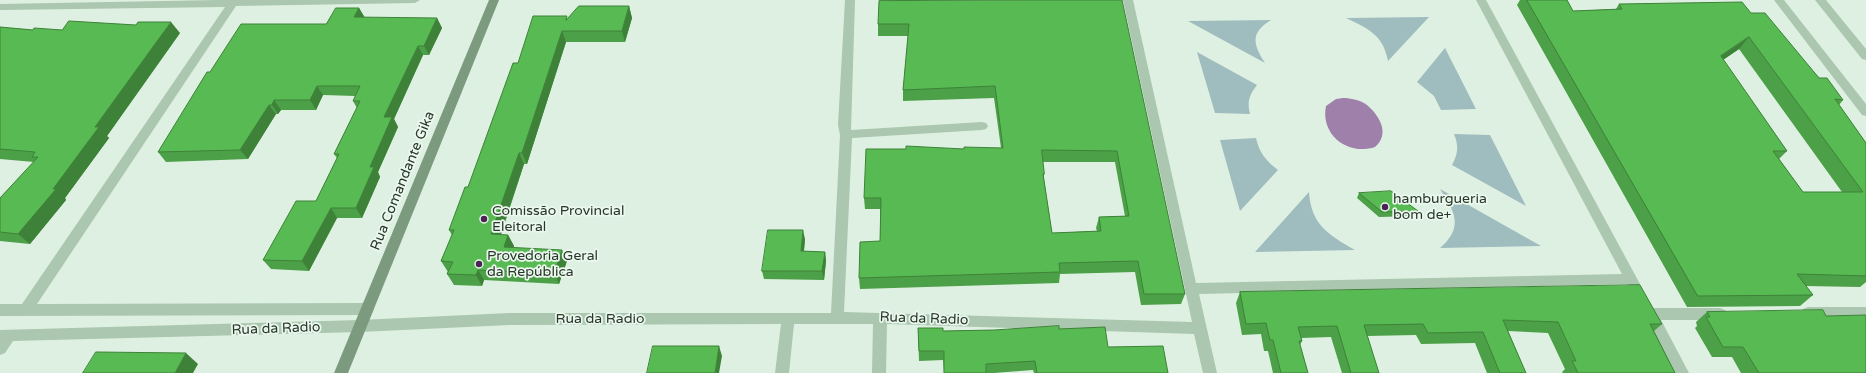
<!DOCTYPE html>
<html>
<head>
<meta charset="utf-8">
<style>
	body { margin:0 }
	canvas { display:block; background:#def0e2 }
</style>
</head>
<body>
<canvas width="1866" height="373"></canvas>
<script>
const ctx = document.querySelector('canvas').getContext('2d');
ctx.lineJoin = 'round';
function fill(path, color) { ctx.fillStyle = color; ctx.fill(path, 'evenodd'); }
function strokePath(path, color, width, dash) { ctx.strokeStyle = color; ctx.lineWidth = width; ctx.lineCap = dash ? 'butt' : 'round'; ctx.setLineDash(dash || []); ctx.stroke(path); }
function drawText(font, color, halo, rows, align = 'center') {
  ctx.font = font + ' "Varela Round",sans-serif'; ctx.lineWidth = 3.5; ctx.setLineDash([]); ctx.textBaseline = 'middle'; ctx.strokeStyle = halo; ctx.fillStyle = color; for (const [text, x, y, turn = 0] of rows) {
    ctx.save(); ctx.translate(x, y); ctx.rotate((+turn || 0) * Math.PI / 180); ctx.textAlign = isNaN(turn) ? turn : align; if (halo) ctx.strokeText(text, 0, 0); ctx.fillText(text, 0, 0); ctx.restore();
  }
}
fill(new Path2D(`
	M1429,17L1388,61C1383,35 1369,29 1346,18Z
	M1271,20C1250,33 1253,44 1265,63L1188,21Z
	M1445,48L1476,109L1441,110L1434,96L1417,82Z
	M1197,52L1257,85C1249,95 1247,102 1250,114L1215,113Z
	M1454,134L1490,135L1526,206L1452,165C1458,154 1459,146 1454,134Z
	M1256,138C1259,152 1266,161 1278,170L1240,211L1220,140Z
	M1440,189L1541,246L1440,248C1464,227 1455,212 1440,189Z
	M1309,192C1311,225 1329,235 1355,250L1255,252Z`), '#9fbdbe');
fill(new Path2D(`
	M1343,98C1351,98 1360,100 1367,105C1380,116 1390,134 1375,147C1348,156 1320,135 1326,106L1336,99Z`), '#9f80aa');
fill(new Path2D(`
	M218,0H420L415,3L236,6L37,304L367,303L372,305L374,309L372,313L367,315L0,316V304H22L225,7L0,10V4Z
	M845,0H855L851,130L982,122L986,123L988,126L986,129L982,130L852,138L844,312L1192,322L1123,0H1133L1196,283L1622,274L1476,0H1486L1640,284L1639,288L1634,289L1629,288L1628,284L1199,294L1217,373H1203L1194,334L887,324L886,373H872L873,324H794L789,373H775L781,324L510,325L360,332L13,341L5,353L0,355V330L360,320L510,313H831L840,135L838,125Z
	M1774,0H1784L1866,104V116L1862,115Z
	M1815,0H1826L1866,49V60L1862,59Z
	M1808,307H1866V319H1808L1803,317L1801,313L1803,309Z
	M1651,308H1720L1725,310L1727,314L1725,318L1720,320H1661L1689,373H1675L1644,315L1646,310Z`), '#abc7af');
fill(new Path2D(`
	M489,0H499L348,373H334Z`), '#7c9b7e');
fill(new Path2D(`
	M1039,0H1048L1185,294L1181,304L1141,305L1135,272L1060,274L1059,283L860,289L859,278L880,241V209H865L864,198L964,149L1001,148L994,98L903,101V90L908,36H878V24ZM1043,162H1115L1125,216L1099,217L1096,228L1097,231L1052,233L1044,179V174Z
	M1520,0H1567L1573,11L1616,9L1619,4L1751,13L1843,100L1839,105L1866,143V282L1860,287L1806,286L1813,295L1800,306L1687,307L1517,5ZM1739,49L1842,192H1803L1779,159L1787,151L1723,60Z
	M629,6L632,18L625,42H566L527,164H524L501,235H508L514,246L513,247L567,261L559,284L484,280L482,286L454,285L447,274L448,272L441,261L452,235L449,230L468,187L518,63L568,18Z
	M359,8L365,18H437L442,28L429,55H423L394,119L398,127L378,172L380,177L362,218H337L309,271L271,269L263,260L316,201L337,158L334,154L357,108L353,101L355,96L323,95L316,110H281L278,114H276L248,159L166,162L158,152L210,72L326,24Z
	M0,27L33,30H62L180,33L107,136L109,138L65,198L66,200L30,244L0,241V198L34,162L0,159Z
	M1359,193L1418,211L1415,216L1379,217L1357,198Z
	M805,239L804,251L825,252L826,261L824,280L764,279L762,271Z
	M1240,292L1662,324L1654,331L1675,373H1563L1562,372L1565,369L1548,333L1508,331L1526,373H1487L1475,343L1421,344L1416,335L1367,336L1379,373H1342L1331,337L1301,338L1302,341L1300,345L1308,373H1273L1268,351H1264L1261,334L1242,335L1236,303Z
	M1707,312L1866,373H1741L1732,357H1712L1695,328L1697,326L1696,322Z
	M918,328L943,331L1059,329L1108,347L1168,373H1034L1033,370L994,373H944L943,360L919,361Z`), '#4ca047');
fill(new Path2D(`
	M629,6L632,18L625,42L622,31Z
	M359,8L365,18L354,17Z
	M437,18L442,28L429,55L424,46Z
	M171,22L180,33L107,136L109,138L65,198L66,200L30,244L18,234L53,189L95,127Z
	M562,31L566,42L527,164L522,153Z
	M1749,37L1739,49L1711,68L1721,56Z
	M418,46L423,55L394,119L398,127L378,172L380,177L362,218L356,208L384,117Z
	M317,86L323,95L316,110L310,100Z
	M274,100L281,110L278,114L272,105Z
	M269,105L276,114L248,159L240,150Z
	M519,153L524,164L497,245L491,234Z
	M331,208L337,218L309,271L302,261Z
	M803,230L805,239L803,260L801,251Z
	M508,235L514,246L509,258L504,247Z
	M562,250L567,261L559,284L554,273Z
	M825,252L826,261L824,280L822,271Z
	M478,270L484,280L482,286L476,275Z
	M719,346L722,356L719,373H715Z
	M186,353L198,364L193,373H175Z`), '#3e8239');
const building = new Path2D(`
	M1039,0H1122L1185,294H1144L1138,261L1059,263L1060,272L859,278L860,242L880,241L881,198H864L866,149H906V146L964,149V147L1003,148L995,86L903,90L909,24H878L879,1ZM1042,150L1117,151L1129,216L1099,217L1101,231L1052,233L1043,174H1044Z
	M1527,0H1567L1573,11L1622,9L1619,4L1742,2L1751,13H1765L1819,78H1827L1843,100L1835,99L1866,143V276L1797,274L1813,295L1698,296ZM1749,37L1863,192H1803L1773,151H1787L1721,56Z
	M579,6H629L622,31H562L522,153H519L491,234L508,235L504,247L562,250L554,273L478,270L476,275L447,274L453,262L441,261L454,230H449L465,187H468L513,63H518L533,16H567L566,20Z
	M336,8H359L354,17L437,18L424,46H418L384,117H392L370,167H374L356,208H331L302,261L263,260L296,201H316L339,154H334L360,101H353L360,86H317L310,100H274L272,105H269L240,150L158,152L207,72H210L241,24H326Z
	M69,21L136,25L138,22H171L95,127H99L53,189H56L18,234L0,232V198L38,157H32L35,152L0,149V27L33,30L34,28L62,30Z
	M1391,191L1418,211L1382,212L1359,193Z
	M768,230H803L801,251L825,252L822,271H762Z
	M1640,285L1662,324H1650L1675,373H1578L1572,361H1576L1558,322L1503,320L1526,373H1500L1483,332L1428,333L1423,324L1364,325L1379,373H1351L1337,326L1298,327L1302,341H1299L1308,373H1281L1273,340H1270L1266,323L1246,324L1240,292Z
	M1823,310L1826,316L1866,315V373H1759L1743,347H1723L1706,317H1710L1707,312Z
	M1059,326V329L1105,327L1108,347L1163,346L1168,373H1037L1035,361L986,364V373H944V351H919L918,328H943V331L994,330Z
	M653,346H719L715,373H647Z
	M96,352L186,353L175,373H83Z`);
fill(building, '#58ba52');
strokePath(building, '#3e8239', 1);
for (const [x, y, r, color] of [
	[1385,207,4,"#482353"],
	[484,219,4,"#482353"],
	[479,264,4,"#482353"]
]) { const dot = new Path2D(); dot.arc(x, y, r, 0, 2 * Math.PI); ctx.fillStyle = color; ctx.fill(dot); strokePath(dot, '#eaf8ed', 1.5); }
drawText('14px', '#29362a', '#eaf8ed', [
	["Rua Comandante Gika",403,181,-68],
	["Rua da Radio",600,319],
	["Rua da Radio",924,319,2],
	["Rua da Radio",276,329,-2]
]);
drawText('14px', '#29362a', '#eaf8ed', [
	["hamburgueria",1393,199],
	["bom de+",1393,215],
	["Comissão Provincial",492,211],
	["Eleitoral",492,227],
	["Provedoria Geral",487,256],
	["da República",487,272]
], 'left');
</script>
</body>
</html>
